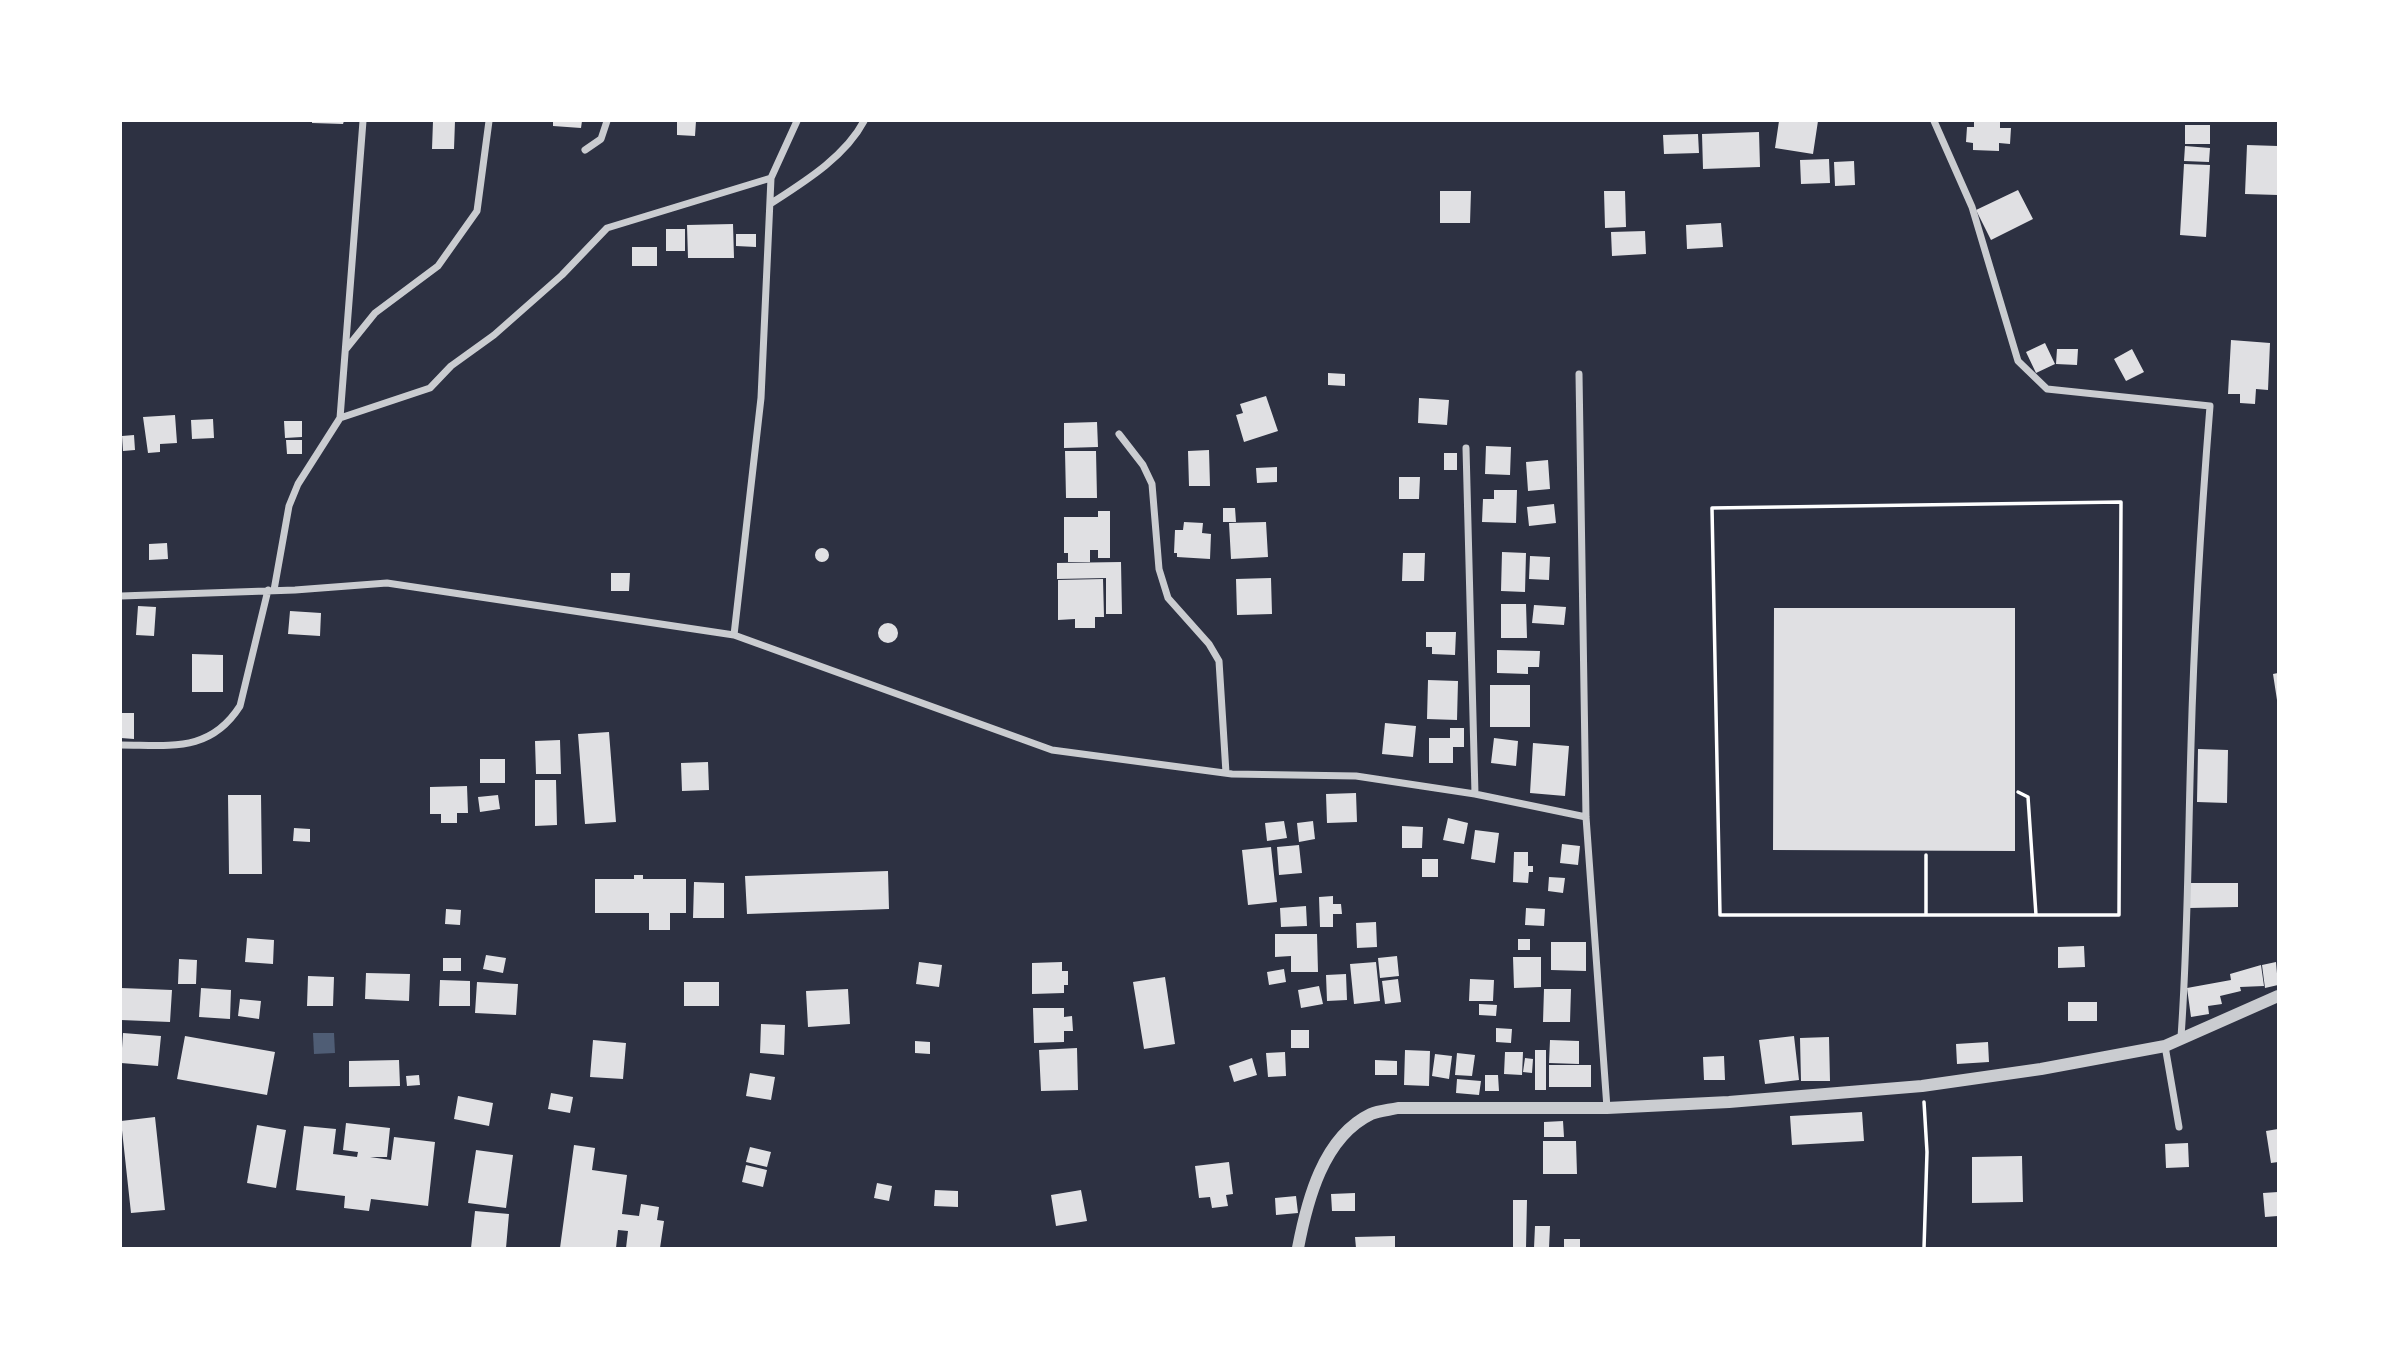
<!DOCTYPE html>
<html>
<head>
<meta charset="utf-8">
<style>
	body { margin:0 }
	#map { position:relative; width:2399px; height:1369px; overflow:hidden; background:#2d3142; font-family:"Sofia Sans Condensed",sans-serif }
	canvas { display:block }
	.frame { position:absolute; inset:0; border:122px solid #fff; pointer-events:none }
</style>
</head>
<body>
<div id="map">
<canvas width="2399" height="1369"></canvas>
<div class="frame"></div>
</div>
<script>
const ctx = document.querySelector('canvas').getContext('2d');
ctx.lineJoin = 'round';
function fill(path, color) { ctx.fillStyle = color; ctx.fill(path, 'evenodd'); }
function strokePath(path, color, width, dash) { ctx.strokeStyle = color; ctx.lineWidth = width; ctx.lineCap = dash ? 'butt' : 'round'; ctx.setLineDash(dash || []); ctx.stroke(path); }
fill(new Path2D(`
	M313,1033H334L335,1053L314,1054Z`), '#4f5d75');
fill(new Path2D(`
	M312,121H344L343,124L312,123Z
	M433,121H455L454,149H432Z
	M553,121H582L581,128L553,126Z
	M677,121H696L695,136L677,135Z
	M1779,121H1818L1813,154L1775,148Z
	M1974,121H2000V128H2011L2010,144L1999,143V151L1973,150V143L1966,142L1967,127H1974Z
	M2185,125H2210V144H2185Z
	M1759,132L1760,167L1703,169L1702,134Z
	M1698,134L1699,153L1664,154L1663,135Z
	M2247,145L2278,146V195L2245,194Z
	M2185,146L2210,148L2209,162L2184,161Z
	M1829,159L1830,183L1801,184L1800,160Z
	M1854,161L1855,185L1835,186L1834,162Z
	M2184,164L2210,165L2206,237L2180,235Z
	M2018,190L2033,219L1991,240L1976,210Z
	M1440,191H1471L1470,223H1440Z
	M1604,191H1625L1626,227L1605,228Z
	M1721,223L1723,247L1687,249L1686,225Z
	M733,224L734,258H688L687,225Z
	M666,229H685V251H666Z
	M1645,231L1646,254L1612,256L1611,232Z
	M736,234H756V247L736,246Z
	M632,247H657V266H632Z
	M2231,340L2270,343L2268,390L2256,389L2255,404L2240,403V394H2228Z
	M2045,343L2055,364L2036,373L2026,352Z
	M2057,349H2078L2077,365L2056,364Z
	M2132,349L2144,372L2126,381L2114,359Z
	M1328,373L1345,374V386L1328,385Z
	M1266,396L1278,431L1244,442L1236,415L1243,413L1240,404Z
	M1419,398L1449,400L1447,425L1418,423Z
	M175,415L177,443L160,444V452L148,453L143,417Z
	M213,419L214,438L192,439L191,420Z
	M284,421H302V437L285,438Z
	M1097,422L1098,447L1064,448V423Z
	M134,435L135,450L123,451L122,436Z
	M286,440H302V454H287Z
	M1486,446L1511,447L1510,475L1485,474Z
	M1209,450L1210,486H1189L1188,451Z
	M1065,451H1096L1097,498H1066Z
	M1444,453H1457V470H1444Z
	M1548,460L1550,489L1528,491L1526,462Z
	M1277,467V482L1257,483L1256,468Z
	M1399,477H1420L1419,499H1399Z
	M1494,490H1517L1516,523L1482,522L1483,499H1494Z
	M1554,504L1556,523L1529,526L1527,507Z
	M1223,508H1235L1236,522H1223Z
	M1098,511H1110V558H1098V550H1090V562H1068V553H1064V517H1098Z
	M1184,522L1203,523L1202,533L1211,534L1210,559L1177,557V553H1174L1175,530H1183Z
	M1266,522L1268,557L1231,559L1229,523Z
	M167,543L168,559L149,560V544Z
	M815 555a7 7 0 1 1 14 0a7 7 0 1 1-14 0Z
	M1502,552L1526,553L1525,592L1501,591Z
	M1403,553H1425L1424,581H1402Z
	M1530,556L1550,557L1549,580L1529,579Z
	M1121,562L1122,614H1106V578L1057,579V563Z
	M611,573H630L629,591H611Z
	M1271,578L1272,614L1237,615L1236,579Z
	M1103,579L1104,617H1095V628H1075V619L1058,620V580Z
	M1501,604H1526L1527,638H1501Z
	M1534,605L1566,607L1564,625L1532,623Z
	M138,606L156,607L154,636L136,635Z
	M1774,608H2015V851L1773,850Z
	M290,611L321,613L320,636L288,634Z
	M878 633a10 10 0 1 1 20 0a10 10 0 1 1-20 0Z
	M1426,632H1456L1455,655L1432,654V647H1426Z
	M1497,650L1540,651L1539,667H1528V674L1497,673Z
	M192,654L223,655V692H192Z
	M2278,673V700H2277L2273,674Z
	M1428,680L1458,681L1457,720L1427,719Z
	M1490,685H1530V727H1490Z
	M121,713H134V739L121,738Z
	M1385,723L1416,726L1413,757L1382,754Z
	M1450,728H1464V747H1453V763H1429V738H1450Z
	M609,732L616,822L585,824L578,734Z
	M1494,738L1518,741L1516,766L1491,763Z
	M560,740L561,774H536L535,741Z
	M1533,743L1569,746L1565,796L1530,793Z
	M2198,749L2228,750L2227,803L2197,802Z
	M480,759H505V783H480Z
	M708,762L709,790L682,791L681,763Z
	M535,780H556L557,825L535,826Z
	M467,786L468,813H457V823H441V814H430V787Z
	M1356,793L1357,822L1327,823L1326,794Z
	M228,795H261L262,874H229Z
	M498,795L500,809L480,812L478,797Z
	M1448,818L1468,823L1464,844L1443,840Z
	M1284,821L1287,838L1267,841L1265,823Z
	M1313,821L1315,839L1299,842L1297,823Z
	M1402,826L1423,827L1422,848H1402Z
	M294,828L310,829V842L293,841Z
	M1475,830L1499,833L1495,863L1471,859Z
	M1562,844L1580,846L1578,865L1560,863Z
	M1299,845L1302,873L1279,875L1277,847Z
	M1271,847L1277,902L1248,905L1242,850Z
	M1514,852H1528V866H1533V872H1529L1528,883L1513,882Z
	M1422,859H1438V877H1422Z
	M888,871L889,909L747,914L745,876Z
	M634,875H643V879H686V913H670V930H649V913H595V879H634Z
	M1549,877L1565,878L1563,893L1548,891Z
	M694,882L724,883V918H693Z
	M2189,883H2238V907L2189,908Z
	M1333,896V904H1341L1342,914H1333V927H1320L1319,897Z
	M1306,906L1307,926L1281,927L1280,908Z
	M1526,908L1545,909L1544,926L1525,925Z
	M446,909L461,910L460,925L445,924Z
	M1376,922L1377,947L1357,948L1356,923Z
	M1275,934H1317L1318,972H1291V956L1275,957Z
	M247,938L274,940L273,964L245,962Z
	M1518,939H1530V950H1518Z
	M1551,942H1586V971L1551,970Z
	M2084,946L2085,967L2058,968V947Z
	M486,955L506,958L503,973L483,969Z
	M1397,956L1399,976L1380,978L1378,958Z
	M1513,957H1541V987L1514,988Z
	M443,958H461V971H443Z
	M179,959L197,960L196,984H178Z
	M919,962L942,965L939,987L916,984Z
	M1062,962V971H1068V985H1064V993L1032,994V963Z
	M1376,962L1380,1001L1354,1004L1350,964Z
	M2276,962L2278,985L2265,988L2262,965Z
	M2261,965L2264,986L2240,987L2241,991L2220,996L2222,1004L2208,1006L2209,1014L2191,1017L2187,988L2231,980L2230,974Z
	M1284,969L1286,982L1269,985L1267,972Z
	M366,973L410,974L409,1001L365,999Z
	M1346,974L1347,1000L1327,1001L1326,975Z
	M308,976L334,977L333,1006H307Z
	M1165,977L1175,1044L1144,1049L1133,982Z
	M1398,979L1401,1002L1385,1004L1382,981Z
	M1470,979L1494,980L1493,1001H1469Z
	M440,980L470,981V1006H439Z
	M477,982L518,984L516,1015L475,1013Z
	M684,982H719V1006H684Z
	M1319,986L1323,1004L1301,1008L1298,990Z
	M121,988L172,990L170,1022L121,1020Z
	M201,988L231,990L230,1019L199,1017Z
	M848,989L850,1024L808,1027L806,991Z
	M1544,989H1571L1570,1022H1543Z
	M240,999L261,1001L259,1019L238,1016Z
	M2068,1002H2097V1021H2068Z
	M1479,1004L1497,1005L1496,1016L1479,1015Z
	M1033,1008H1064V1017L1072,1016L1073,1031H1064V1042L1034,1043Z
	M761,1024L785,1025L784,1055L760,1053Z
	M1496,1028L1512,1029L1511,1043L1496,1042Z
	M1291,1030H1309V1048H1291Z
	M123,1033L161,1036L158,1066L121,1063Z
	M185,1036L275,1052L267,1095L177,1079Z
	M1794,1036L1799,1080L1765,1084L1759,1040Z
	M1829,1037L1830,1081H1801L1800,1038Z
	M593,1040L626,1043L623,1079L590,1077Z
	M1550,1040L1579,1041V1064L1549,1063Z
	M915,1041L930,1042V1054L915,1053Z
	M1988,1042L1989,1062L1957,1064L1956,1044Z
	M1077,1048L1078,1090L1041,1091L1039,1050Z
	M1405,1050L1430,1051L1429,1086L1404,1085Z
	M1535,1050H1546V1090H1535Z
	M1285,1052L1286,1076L1268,1077L1266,1053Z
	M1505,1052H1523L1522,1075L1504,1074Z
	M1457,1053L1475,1055L1472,1076L1455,1075Z
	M1435,1054L1452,1056L1449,1079L1432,1076Z
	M1724,1056L1725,1080H1704L1703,1057Z
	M1252,1058L1257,1075L1234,1082L1229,1066Z
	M1525,1058L1533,1059L1532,1073L1523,1072Z
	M399,1060L400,1086L349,1087V1061Z
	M1375,1060L1397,1061V1075H1375Z
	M1549,1065H1591V1087H1549Z
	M750,1073L775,1077L771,1100L746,1096Z
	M419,1075L420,1085L407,1086L406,1076Z
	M1485,1075H1498L1499,1091H1485Z
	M1457,1079L1481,1081L1479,1095L1456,1093Z
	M551,1093L573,1097L570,1113L548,1109Z
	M458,1096L493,1103L489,1126L454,1119Z
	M1862,1112L1864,1141L1792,1145L1790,1116Z
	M155,1117L165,1210L131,1213L121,1121Z
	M1563,1121L1564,1137H1544V1122Z
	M346,1123L390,1128L387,1157H370L391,1160L394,1137L435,1142L428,1206L371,1199L369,1211L344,1208L345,1196L296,1190L304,1126L336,1129L333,1154L357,1157L358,1152L343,1150Z
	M257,1125L286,1130L276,1188L247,1183Z
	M2278,1129V1162L2271,1163L2266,1131Z
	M1543,1141H1576L1577,1174H1543Z
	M2188,1143L2189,1167L2166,1168L2165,1144Z
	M574,1145L595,1148L592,1170L627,1175L622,1214L639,1216L641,1204L659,1207L657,1220L664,1221L660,1248H626L628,1231L618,1230L616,1248H560Z
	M750,1147L771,1152L767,1167L746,1162Z
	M476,1150L513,1155L506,1208L468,1203Z
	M2022,1156L2023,1202L1972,1203V1157Z
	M1229,1162L1233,1194L1226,1195L1228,1206L1212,1208L1210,1197L1199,1198L1195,1166Z
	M746,1165L767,1170L763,1187L742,1182Z
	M877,1183L892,1186L889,1201L874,1198Z
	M935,1190L958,1191V1207L934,1206Z
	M1081,1190L1087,1221L1056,1226L1051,1195Z
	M2278,1192V1216L2265,1217L2263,1193Z
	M1355,1193V1211H1332L1331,1194Z
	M1296,1196L1298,1213L1276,1215L1275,1198Z
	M1513,1200H1527L1526,1248H1513Z
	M475,1211L509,1214L506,1248H471Z
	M1535,1226H1550L1549,1248H1534Z
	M1395,1236V1248H1356L1355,1237Z
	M1564,1239H1580V1248H1564Z`), '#e0e0e3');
strokePath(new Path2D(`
	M2121,502L2119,915H1720L1712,508Z
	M2018,792L2028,797L2036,915
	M1926,855V915
	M1924,1102L1927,1152L1924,1248`), '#fff', 3.5);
strokePath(new Path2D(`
	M797,121L771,178L761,398L734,635L1052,750L1232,774L1356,776L1475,794L1586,817
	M1934,121L1972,207L2018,361L2047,389L2210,406C2201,519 2194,632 2191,745C2188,842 2188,939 2181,1037
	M585,150L601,139L607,121
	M770,204C804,182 845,157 864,121
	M346,349L375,313L438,266L477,211L489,121
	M1579,374L1586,817L1607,1108
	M340,418L430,388L451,366L494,335L562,275L607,228L771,178
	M1119,434L1143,465L1152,484L1159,569L1168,598L1209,644L1219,661L1226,773
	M1466,448L1475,794
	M274,590L289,506L298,484L340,418L363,121
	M121,596L295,590L387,583L734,635
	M121,745C170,745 210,753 240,706L268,590
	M2165,1046L2179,1127`), '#caccd0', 7);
strokePath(new Path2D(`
	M1298,1248C1307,1201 1323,1137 1371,1114C1378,1111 1389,1110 1398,1108H1607L1729,1102L1922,1086L2041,1069L2165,1046L2278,996`), '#caccd0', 12);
</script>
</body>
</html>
